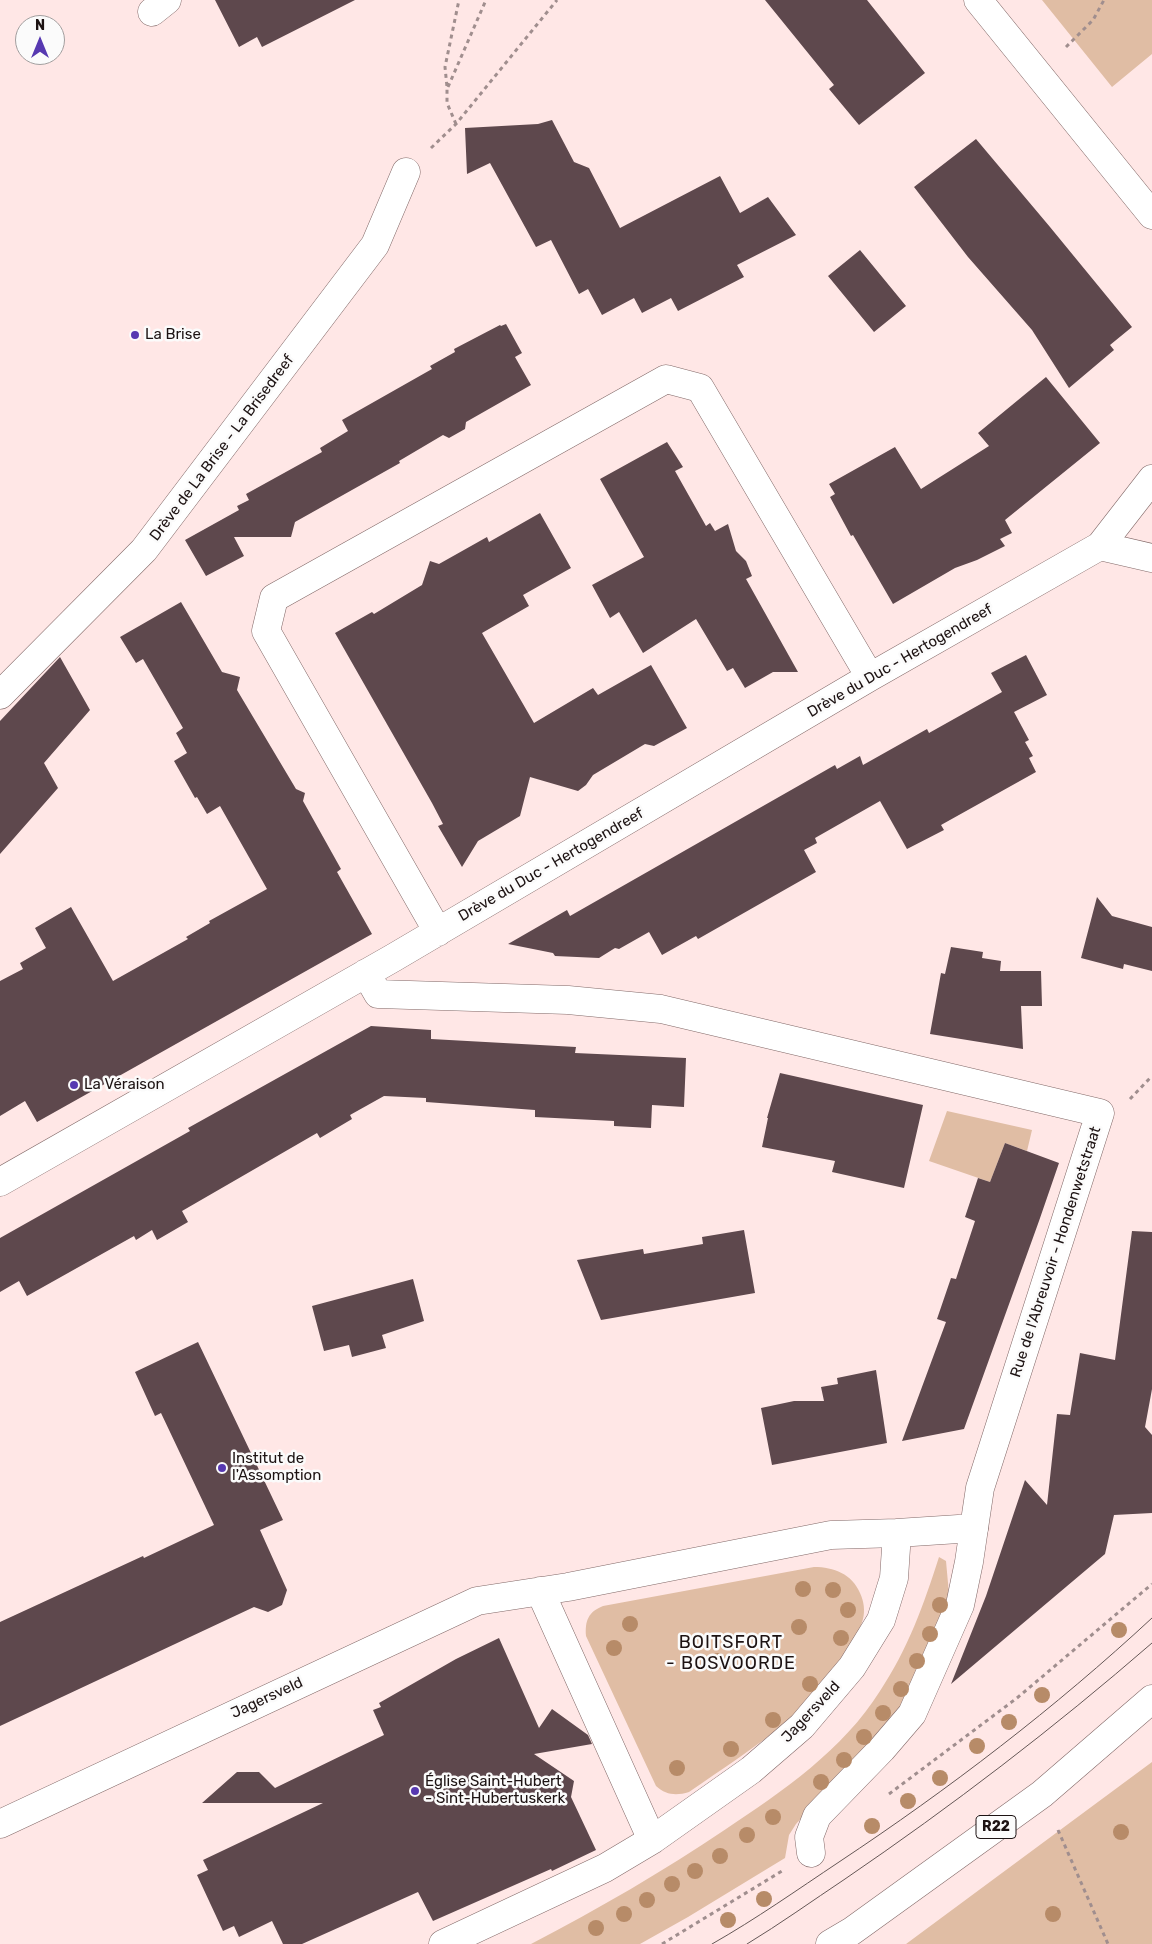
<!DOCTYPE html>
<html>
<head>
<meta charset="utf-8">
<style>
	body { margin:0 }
	#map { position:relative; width:1152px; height:1944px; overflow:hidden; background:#ffe7e6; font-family:Rubik,sans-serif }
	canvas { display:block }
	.north { position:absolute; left:15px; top:15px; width:50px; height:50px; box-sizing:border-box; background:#fbfbfb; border:1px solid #a29e9e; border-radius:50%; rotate:0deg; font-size:14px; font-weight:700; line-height:20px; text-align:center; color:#1d1313 }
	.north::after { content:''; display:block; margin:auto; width:18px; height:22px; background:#5739b1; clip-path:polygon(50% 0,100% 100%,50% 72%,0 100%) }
</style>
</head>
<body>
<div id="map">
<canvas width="1152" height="1944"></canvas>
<div class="north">N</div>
</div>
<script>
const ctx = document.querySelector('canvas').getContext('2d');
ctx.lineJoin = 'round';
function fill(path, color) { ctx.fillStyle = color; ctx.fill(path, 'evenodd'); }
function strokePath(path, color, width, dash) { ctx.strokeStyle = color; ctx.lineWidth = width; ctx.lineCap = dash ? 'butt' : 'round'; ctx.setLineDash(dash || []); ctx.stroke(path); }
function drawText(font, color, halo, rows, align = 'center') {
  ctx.font = font + ' Rubik,sans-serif'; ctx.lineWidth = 5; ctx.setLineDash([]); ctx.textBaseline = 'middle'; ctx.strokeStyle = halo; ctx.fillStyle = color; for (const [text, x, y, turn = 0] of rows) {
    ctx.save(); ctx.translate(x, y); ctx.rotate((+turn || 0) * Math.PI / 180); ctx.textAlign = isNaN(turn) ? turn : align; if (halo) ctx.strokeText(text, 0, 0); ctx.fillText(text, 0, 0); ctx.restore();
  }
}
fill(new Path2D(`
	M1042,0H1152V54L1112,87Z
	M947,1111L1032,1130L1027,1151L1005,1143L990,1182L929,1161Z
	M939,1557L946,1561L950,1605L896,1716L796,1824L789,1835L785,1858L688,1917L640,1944H531C598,1909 664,1871 726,1829C783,1791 843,1750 880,1691C908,1649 924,1604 939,1557Z
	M814,1567C834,1567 852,1574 860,1593C864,1602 865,1610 863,1619C855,1650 812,1700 788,1720C757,1747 722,1769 689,1792C676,1796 666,1795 656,1786L586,1636C585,1621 588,1612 603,1606Z
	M1152,1762V1944H906Z`), '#e0bda4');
fill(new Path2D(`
	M215,0H355L262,47L257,37L239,47Z
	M765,0H867L925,73L859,125L829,89L834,85Z
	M552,120L574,162L589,168L620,228L720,176L740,213L768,197L796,235L737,265L744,277L678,311L671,298L642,313L634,298L602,315L588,289L579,294L551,240L536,247L490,163L467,174L465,128L538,124Z
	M976,139L1050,227L1132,327L1110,345L1114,350L1069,388L1032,330L968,257L914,187Z
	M860,250L906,306L874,332L828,276Z
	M506,324L522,353L515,357L531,385L466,422L465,429L449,438L443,435L399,461L400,463L295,522L291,537H234L244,556L206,576L185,540L239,510L237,506L249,500L246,494L322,452L320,448L348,431L342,420L432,369L430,366L455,352L454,349L500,325L501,326Z
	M1046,377L1100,443L1005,520L1012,533L1000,539L1005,546L977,560L955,568L893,604L853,535L851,536L830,497L835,494L829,484L895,447L921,489L989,446L978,433Z
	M667,442L683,467L675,471L706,526L710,523L715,531L728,524L736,551L746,561L752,576L746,579L798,672H773L745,688L733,668L727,671L696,619L643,653L619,612L610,618L592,585L644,557L600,479Z
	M540,513L571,568L523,595L529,606L482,633L534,723L593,688L598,695L651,665L687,728L654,746L645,744L593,775L586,785L578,791L530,777L520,816L478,841L462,867L438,826L443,824L432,803L335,633L372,612L374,614L422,585L430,561L439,564L487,537L489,542Z
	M181,602L222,672L240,677L237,690L296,789L305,793L303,801L341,869L337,872L372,934L37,1122L25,1101L0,1116V981L23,969L20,963L46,948L35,928L71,907L113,981L188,939L186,937L210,923L209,921L267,889L220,806L207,814L197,797L195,798L174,761L187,753L176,733L183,728L143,659L136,663L120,637Z
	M1026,655L1047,695L1014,712L1029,740L1025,742L1033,756L1029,758L1036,772L941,825L944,830L907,849L880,801L815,838L817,843L804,850L816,872L698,939L696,936L662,955L649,932L619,949L615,948L599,958L555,956L553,953L508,944L567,910L570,916L835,765L837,769L860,756L863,765L927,729L929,733L1002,692L991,673Z
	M60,657L90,710L44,763L58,788L0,854V721Z
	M1097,897L1112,916L1152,927V971L1124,964L1123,969L1081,958Z
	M951,947L983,952L982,958L1001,961L1000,971H1041L1042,1006H1021L1023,1049L930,1034L941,973L945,974Z
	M371,1026L431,1030V1039L576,1047L575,1053L686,1058L684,1107L652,1105L651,1128L614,1126V1121L535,1117V1110L426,1102V1098L384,1096L350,1115L352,1119L320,1138L317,1133L182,1211L188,1222L157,1240L152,1230L136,1240L134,1236L27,1296L19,1281L0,1292V1238L190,1131L188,1128Z
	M780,1073L923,1105L904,1188L832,1172L835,1161L762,1147L768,1118H767Z
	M1005,1143L1059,1163L1039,1221L964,1429L902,1441L946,1322L937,1319L951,1278L956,1279L975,1221L965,1217L978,1178L990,1182Z
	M744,1230L755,1293L601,1320L577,1260L643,1249L644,1254L703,1244L702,1237Z
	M1132,1231L1152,1232V1389L1145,1427L1152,1435V1513L1114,1515L1105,1554L951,1684L986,1596L1025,1480L1047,1505L1057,1414L1070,1415L1080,1353L1115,1360Z
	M413,1279L424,1321L382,1335L386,1348L352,1357L349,1345L324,1351L312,1306Z
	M198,1342L283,1520L260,1530L287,1590L282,1605L268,1612L254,1607L0,1726V1622L143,1556L144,1558L214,1525L161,1413L155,1416L135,1372Z
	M876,1370L887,1443L772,1465L761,1408L794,1401H824L821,1387L838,1384L837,1378Z
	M499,1638L539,1728L552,1709L588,1735L592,1744L534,1754L574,1781L571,1797L596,1850L552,1871L551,1869L433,1921L418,1892L302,1944H283L272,1921L239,1937L234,1926L223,1931L197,1875L208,1870L203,1860L323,1803H202L237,1772H259L275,1788L384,1735L373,1710L381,1707L379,1703L456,1659Z`), '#5e484d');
const pedestrian = new Path2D(`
	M811,1853L809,1837L817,1816L882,1749L912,1714L960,1605L969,1562L974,1528`);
const minor = new Path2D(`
	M978,0L1152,215
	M152,12L167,0
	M1100,546L1152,558
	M0,695L144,550L375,245L406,172
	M438,932L266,631L274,598L666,379L700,388L870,677
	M366,973L378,994L568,1000L661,1009L1100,1113L980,1488L974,1528L897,1533
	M0,1182L393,958L870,677L1100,546L1152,479
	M540,1591L652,1840
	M0,1824L477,1601L568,1587L831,1535L897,1533L894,1578L881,1620L852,1667L802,1726L751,1770L652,1840L605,1868L443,1944`);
const primary = new Path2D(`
	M830,1944L852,1931L1042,1794L1152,1699`);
strokePath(pedestrian, '#826968', 29);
strokePath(minor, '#826968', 29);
strokePath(primary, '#826968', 29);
strokePath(new Path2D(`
	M1066,47L1093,20L1104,0
	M448,87L486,0
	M456,124L447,103V87L445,67L459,0
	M431,148L456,124L557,0
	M1130,1099L1152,1076
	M889,1794L1017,1698L1152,1584
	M1058,1830L1108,1944
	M662,1944L782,1871`), '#a08e8e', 3, [4, 4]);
strokePath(pedestrian, '#fff', 28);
strokePath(minor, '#fff', 28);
strokePath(primary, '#fff', 28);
strokePath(new Path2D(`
	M712,1944C756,1919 797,1890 839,1862C949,1789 1055,1708 1152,1618
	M747,1944C780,1924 812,1901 845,1879C952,1806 1054,1728 1152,1643`), '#655756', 1);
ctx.fillStyle = '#b78b68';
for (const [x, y] of [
	[803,1589],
	[833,1590],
	[940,1605],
	[848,1610],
	[630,1624],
	[799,1627],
	[1119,1630],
	[930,1634],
	[841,1638],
	[614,1648],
	[718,1661],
	[917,1661],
	[810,1684],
	[901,1689],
	[1042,1695],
	[883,1713],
	[773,1720],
	[1009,1722],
	[864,1737],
	[977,1746],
	[731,1749],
	[844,1760],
	[677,1768],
	[940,1778],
	[821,1782],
	[908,1801],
	[773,1817],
	[872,1826],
	[1121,1832],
	[747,1835],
	[720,1856],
	[695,1871],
	[672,1884],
	[764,1899],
	[647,1900],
	[624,1914],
	[1053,1914],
	[728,1920],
	[596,1928]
]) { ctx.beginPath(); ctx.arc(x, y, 8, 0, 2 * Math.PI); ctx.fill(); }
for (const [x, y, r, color] of [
	[135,335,5,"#5739b1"],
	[74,1085,5,"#5739b1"],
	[222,1468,5,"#5739b1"],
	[415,1791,5,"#5739b1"]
]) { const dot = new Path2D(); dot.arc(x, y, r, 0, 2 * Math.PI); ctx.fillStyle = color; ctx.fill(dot); strokePath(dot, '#fbfbfb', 2); }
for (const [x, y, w] of [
	[996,1827,40]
]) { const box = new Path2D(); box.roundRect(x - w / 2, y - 11.5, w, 23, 4); ctx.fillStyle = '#fbfbfb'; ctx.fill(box); strokePath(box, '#1d1313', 1); }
drawText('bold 14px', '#1d1313', null, [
	["R22",996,1827]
]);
drawText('15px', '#1d1313', '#fbfbfb', [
	["La Brise",145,335],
	["La Véraison",84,1085],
	["Institut de",232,1459],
	["l'Assomption",232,1476],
	["Église Saint-Hubert",425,1782],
	["- Sint-Hubertuskerk",425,1799]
], 'left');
drawText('15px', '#1d1313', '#fbfbfb', [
	["Drève de La Brise - La Brisedreef",222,448,-53],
	["Drève du Duc - Hertogendreef",900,661,-30],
	["Drève du Duc - Hertogendreef",551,865,-30],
	["Rue de l'Abreuvoir - Hondenwetstraat",1056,1252,-72],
	["Jagersveld",267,1698,-25],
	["Jagersveld",811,1712,-47]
]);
ctx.letterSpacing = '1px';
drawText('18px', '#1d1313', '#fbfbfb', [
	["BOITSFORT",731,1643],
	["- BOSVOORDE",731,1664]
]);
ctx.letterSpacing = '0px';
</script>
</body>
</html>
